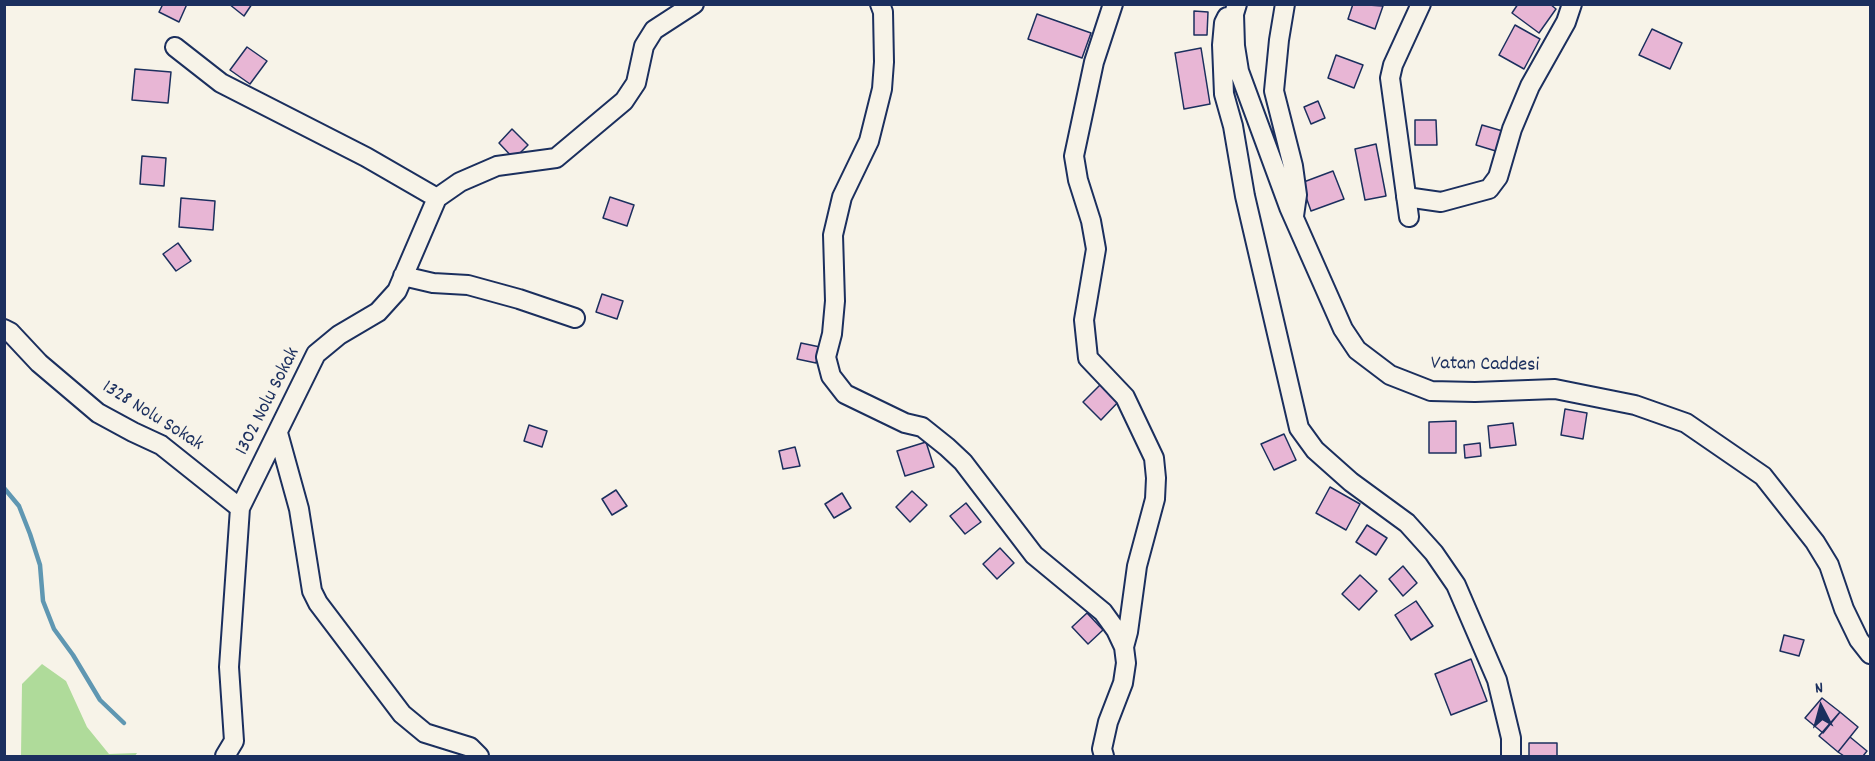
<!DOCTYPE html>
<html>
<head>
<meta charset="utf-8">
<style>
	body { margin:0 }
	#map { position:relative; width:1875px; height:761px; overflow:hidden; background:#f7f3e8; font-family:Dekko,sans-serif }
	canvas { display:block }
	.frame { position:absolute; inset:0; border:6px solid #1b2f5e; pointer-events:none }
	.north { position:absolute; left:1791px; top:677px; width:60px; height:60px; -webkit-text-stroke:4px #f7f3e8; paint-order:stroke; rotate:354deg; font-size:16px; font-weight:700; line-height:24px; text-align:center; color:#1b2f5e }
	.north::after { content:''; display:block; margin:auto; width:21px; height:27px; background:#1b2f5e; clip-path:polygon(50% 0,100% 100%,50% 72%,0 100%) }
</style>
</head>
<body>
<div id="map">
<canvas width="1875" height="761"></canvas>
<div class="frame"></div>
<div class="north">N</div>
</div>
<script>
const ctx = document.querySelector('canvas').getContext('2d');
ctx.lineJoin = 'round';
function fill(path, color) { ctx.fillStyle = color; ctx.fill(path, 'evenodd'); }
function strokePath(path, color, width, dash) { ctx.strokeStyle = color; ctx.lineWidth = width; ctx.lineCap = dash ? 'butt' : 'round'; ctx.setLineDash(dash || []); ctx.stroke(path); }
function drawText(font, color, halo, rows, align = 'center') {
  ctx.font = font + ' Dekko,sans-serif'; ctx.lineWidth = 4.5; ctx.setLineDash([]); ctx.textBaseline = 'middle'; ctx.strokeStyle = halo; ctx.fillStyle = color; for (const [text, x, y, turn = 0] of rows) {
    ctx.save(); ctx.translate(x, y); ctx.rotate((+turn || 0) * Math.PI / 180); ctx.textAlign = isNaN(turn) ? turn : align; if (halo) ctx.strokeText(text, 0, 0); ctx.fillText(text, 0, 0); ctx.restore();
  }
}
fill(new Path2D(`
	M42,664L66,681L87,727L109,754L137,753L135,756H21L22,684Z`), '#afdb9a');
strokePath(new Path2D(`
	M4,488L19,506L30,534L40,565L43,601L54,629L73,655L100,700L124,723`), '#5f97b2', 4.5);
const building = new Path2D(`
	M163,4H187L179,22L159,12Z
	M229,4H252L244,16Z
	M1353,4L1383,6L1375,29L1348,19Z
	M1518,4H1550L1556,9L1539,33L1512,13Z
	M1194,11L1208,12L1207,35H1194Z
	M1037,14L1091,33L1082,58L1028,39Z
	M1515,25L1540,39L1524,69L1499,55Z
	M1652,29L1682,43L1670,69L1639,55Z
	M247,47L267,61L250,84L230,70Z
	M1201,48L1210,104L1184,109L1175,53Z
	M1336,55L1363,65L1354,88L1328,78Z
	M135,69L171,72L168,103L132,100Z
	M1318,101L1325,118L1311,124L1304,107Z
	M1415,120H1436L1437,145H1415Z
	M1482,125L1506,132L1499,152L1476,145Z
	M512,129L528,145L514,159L499,143Z
	M1376,144L1386,196L1365,200L1355,149Z
	M142,156L166,158L164,186L140,184Z
	M1333,171L1344,199L1311,211L1301,183Z
	M610,197L634,205L627,226L603,218Z
	M181,198L215,201L213,230L179,227Z
	M178,243L191,261L176,271L163,254Z
	M602,294L623,301L617,319L596,312Z
	M801,343L820,347L816,363L797,359Z
	M1103,382L1121,399L1101,420L1083,402Z
	M1565,409L1587,413L1583,439L1561,435Z
	M1456,421V453H1429V422Z
	M1513,423L1516,445L1490,448L1488,426Z
	M529,425L547,431L542,447L524,441Z
	M1284,434L1296,460L1274,470L1261,444Z
	M926,442L934,467L905,476L897,451Z
	M1480,443L1481,456L1465,458L1464,445Z
	M795,447L800,466L783,469L779,451Z
	M1330,487L1360,504L1346,530L1316,513Z
	M616,490L627,506L612,515L602,499Z
	M912,491L927,505L910,522L896,507Z
	M842,493L851,508L834,518L825,504Z
	M966,503L981,522L965,534L950,516Z
	M1367,525L1387,538L1376,555L1356,542Z
	M1000,548L1014,563L997,579L983,564Z
	M1403,566L1417,583L1403,596L1389,579Z
	M1360,575L1377,591L1359,610L1342,594Z
	M1416,601L1433,626L1411,640L1395,615Z
	M1087,613L1103,630L1088,644L1072,627Z
	M1784,635L1804,640L1799,656L1780,651Z
	M1471,659L1487,701L1451,715L1435,674Z
	M1822,698L1840,712L1823,733L1805,718Z
	M1840,712L1858,727L1838,752L1819,736Z
	M1850,737L1867,751L1863,756H1844L1838,752Z
	M1529,743H1557V756H1529Z`);
fill(building, '#e8b6d5');
strokePath(building, '#1b2f5e', 1.5);
const minor = new Path2D(`
	M880,4L883,12L884,62L882,89L869,141L842,197L833,235L835,301L832,334L826,357L831,376L845,394L905,423L922,427L947,447L963,462L1034,555L1103,612L1116,630L1124,647L1126,663L1123,683L1108,722L1102,749L1104,756
	M1113,4L1094,62L1074,156L1078,180L1091,221L1096,249L1084,320L1088,358L1125,397L1154,458L1156,478L1155,499L1137,566L1128,632L1124,647
	M1237,4L1234,14L1235,46L1239,71L1289,207L1343,329L1357,350L1390,375L1431,391L1475,392L1555,389L1635,405L1686,423L1763,476L1815,542L1829,565L1844,609L1859,640L1870,654
	M1285,4L1279,40L1274,91L1293,166L1297,195L1294,216
	M1227,17L1224,23L1222,45L1224,94L1233,126L1245,196L1299,428L1315,450L1351,482L1407,523L1434,553L1456,585L1497,680L1511,738V756
	M175,47L221,83L366,157L437,198
	M1406,197L1441,202L1489,189L1498,177L1512,129L1530,86L1566,22L1572,4
	M1409,217L1390,78L1393,65L1421,4
	M403,276L433,283L468,285L519,299L575,318
	M4,329L10,332L39,363L98,413L133,432L161,445L240,508
	M278,433L299,509L312,591L318,603L402,714L425,733L470,747L479,756
	M225,756L234,741L229,667L240,508L316,354L339,335L378,312L397,291L437,198L460,182L497,166L556,158L624,101L636,83L644,46L654,30L694,4`);
strokePath(minor, '#1b2f5e', 22);
strokePath(minor, '#f7f3e8', 18);
drawText('20px', '#1b2f5e', '#f7f3e8', [
	["Vatan Caddesi",1485,366,1],
	["1302 Nolu Sokak",269,402,-63],
	["1328 Nolu Sokak",152,417,32]
]);
</script>
</body>
</html>
